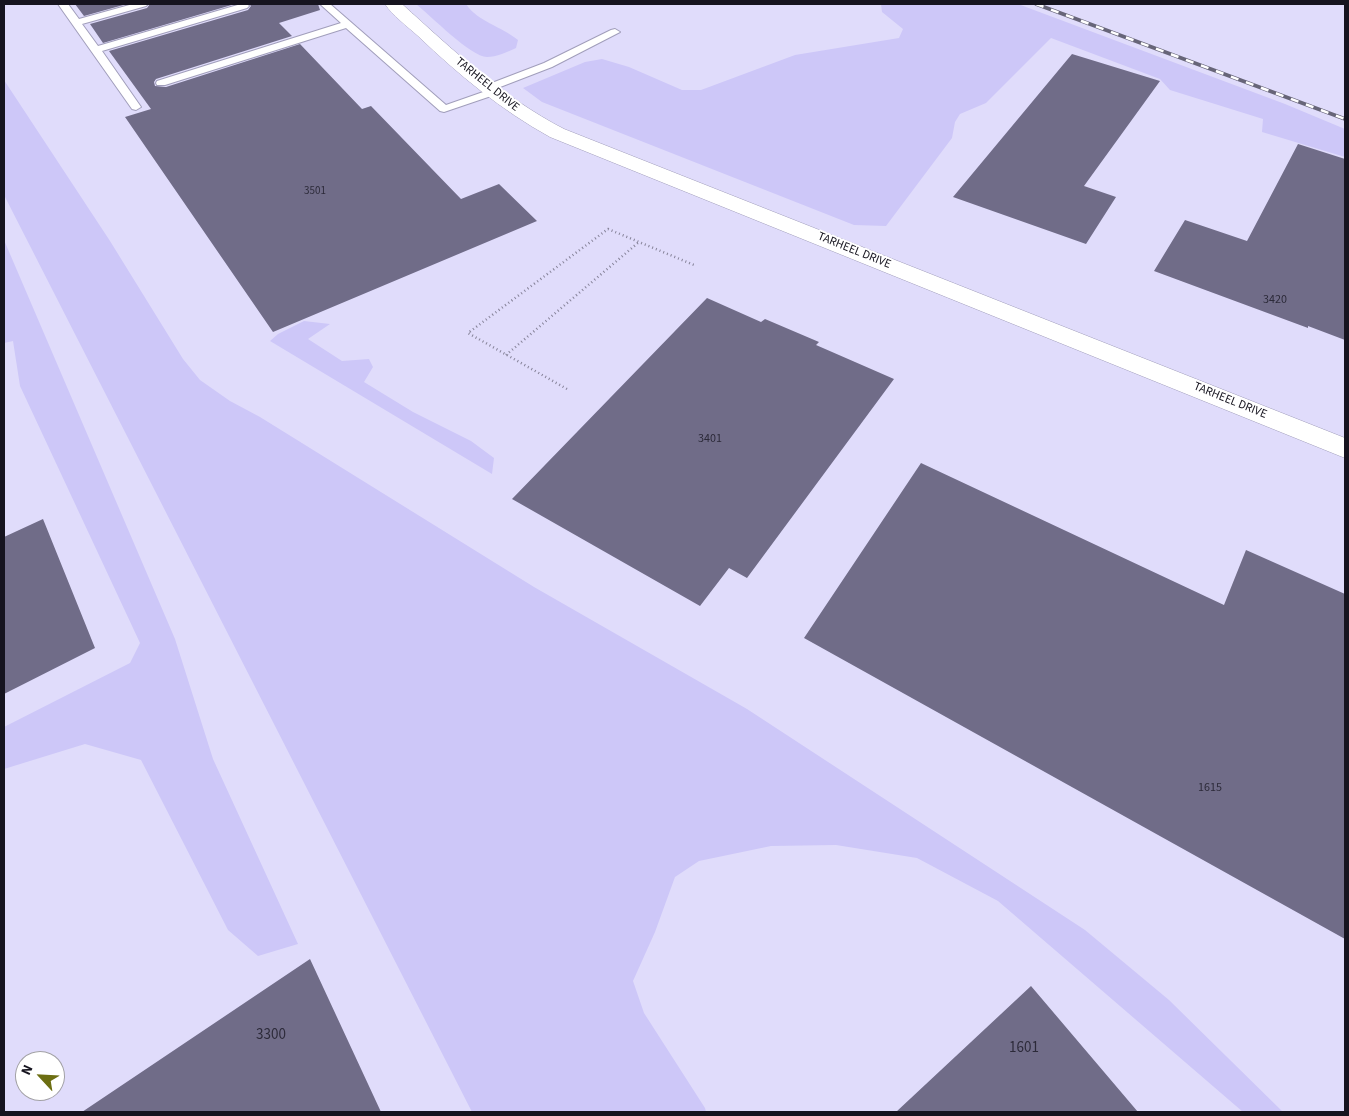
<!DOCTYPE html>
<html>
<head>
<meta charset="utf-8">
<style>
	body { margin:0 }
	#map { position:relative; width:1349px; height:1116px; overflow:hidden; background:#e0dcfb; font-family:"Source Sans 3",sans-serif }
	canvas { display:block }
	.frame { position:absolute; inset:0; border:5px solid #16141f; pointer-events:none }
	.north { position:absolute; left:15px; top:1051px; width:50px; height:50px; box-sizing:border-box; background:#fff; border:1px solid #a2a1a5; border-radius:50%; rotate:295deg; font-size:14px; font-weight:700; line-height:20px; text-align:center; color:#16141f }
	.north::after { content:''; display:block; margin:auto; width:18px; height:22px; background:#6c6e12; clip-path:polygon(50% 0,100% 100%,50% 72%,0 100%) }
</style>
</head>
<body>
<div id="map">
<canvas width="1349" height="1116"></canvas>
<div class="frame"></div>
<div class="north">N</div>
</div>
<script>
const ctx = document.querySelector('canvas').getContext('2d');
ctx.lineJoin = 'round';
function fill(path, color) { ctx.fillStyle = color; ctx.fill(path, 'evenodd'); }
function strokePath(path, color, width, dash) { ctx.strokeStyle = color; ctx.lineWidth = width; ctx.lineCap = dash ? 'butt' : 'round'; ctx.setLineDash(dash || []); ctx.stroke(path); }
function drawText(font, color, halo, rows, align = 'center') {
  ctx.font = font + ' "Source Sans 3",sans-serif'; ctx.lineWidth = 4; ctx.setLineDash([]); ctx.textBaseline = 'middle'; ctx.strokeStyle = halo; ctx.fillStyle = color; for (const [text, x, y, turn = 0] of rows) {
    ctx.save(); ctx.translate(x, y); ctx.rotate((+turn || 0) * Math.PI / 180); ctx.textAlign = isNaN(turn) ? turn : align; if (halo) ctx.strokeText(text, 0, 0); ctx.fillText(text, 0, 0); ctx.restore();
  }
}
fill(new Path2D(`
	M416,4H466C478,22 501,26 518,40L516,48C508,52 496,57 487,57C471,57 430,15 416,4Z
	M881,4H1018L1285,104L1345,129V157L1262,132L1263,119L1170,90L1160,79L1051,38L986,103L960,114L955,122L952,138L886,226L854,225L542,102L523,88L585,62L602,59L629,67L682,90H701L795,55L899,38L903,29L882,12Z
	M4,80L110,241L183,359L200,380L230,401L260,417L534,587L747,709L1085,930L1169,1000L1283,1112H1243L998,901L917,858L836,845L771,846L699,861L675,877L655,932L633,981L644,1013L705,1108L706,1112H472L4,195Z
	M4,240L175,639L213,759L298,944L258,956L228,930L141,760L85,744L4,769V727L130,663L140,643L20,386L13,341L4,343Z
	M304,321L330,324L308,339L342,361L369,359L373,367L364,382L413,412L471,441L494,458L492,474L270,341L278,334Z`), '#cdc7f8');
fill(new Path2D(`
	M75,4H127L84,16Z
	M150,4H235L103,43L90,24L147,8Z
	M249,4H318L320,10L279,23L292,36L156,79L154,82L155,86L166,87L300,44L362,109L371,106L461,199L499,184L537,221L273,332L125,117L151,109L109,51L248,10L251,6Z
	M1072,54L1160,81L1084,186L1116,197L1086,244L953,197Z
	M1298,144L1345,159V340L1308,326V328L1154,271L1185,220L1247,241Z
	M707,298L761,322L765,319L819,342L816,345L894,379L747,578L729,568L700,606L512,499Z
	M921,463L1224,605L1246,550L1345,594V939L804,638Z
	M43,519L95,648L4,694V537Z
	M310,959L381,1112H82Z
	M1031,986L1138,1112H896Z`), '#706c88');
const service = new Path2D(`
	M58,4H68L79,19L133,4H148L146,6L82,24L98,46L241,4H247L249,6L247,8L102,51L141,107L136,110L132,109Z
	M320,4H330L446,105L486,91L483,88L484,86L544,63L611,30L615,29L620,32L552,67L495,89L498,92L497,94L444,112L440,111L346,28L165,85H157L156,83L157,81L341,23Z`);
const minor = new Path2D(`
	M385,4H402C453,50 502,97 564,129L1345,438V458L550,137C501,110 459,75 418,36C407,26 393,16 385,4Z`);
strokePath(service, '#a19ebb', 2);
strokePath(minor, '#a19ebb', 1);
strokePath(new Path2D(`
	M506,355L639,242
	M567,389L468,333L608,229L694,265`), '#868399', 2.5, [1, 3]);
fill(service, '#fff');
fill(minor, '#fff');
const rail = new Path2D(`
	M1036,4L1345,119`);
strokePath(rail, '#676578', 4);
strokePath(rail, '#fff', 2.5, [8]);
drawText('11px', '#2c2a39', null, [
	["3501",315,192]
]);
drawText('12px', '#16141f', '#fff', [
	["TARHEEL DRIVE",487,85,39],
	["TARHEEL DRIVE",854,251,22],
	["TARHEEL DRIVE",1230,401,22]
]);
drawText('12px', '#2c2a39', null, [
	["3420",1275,300],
	["3401",710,439],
	["1615",1210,788]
]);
drawText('15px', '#2c2a39', null, [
	["3300",271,1036],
	["1601",1024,1049]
]);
</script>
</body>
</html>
